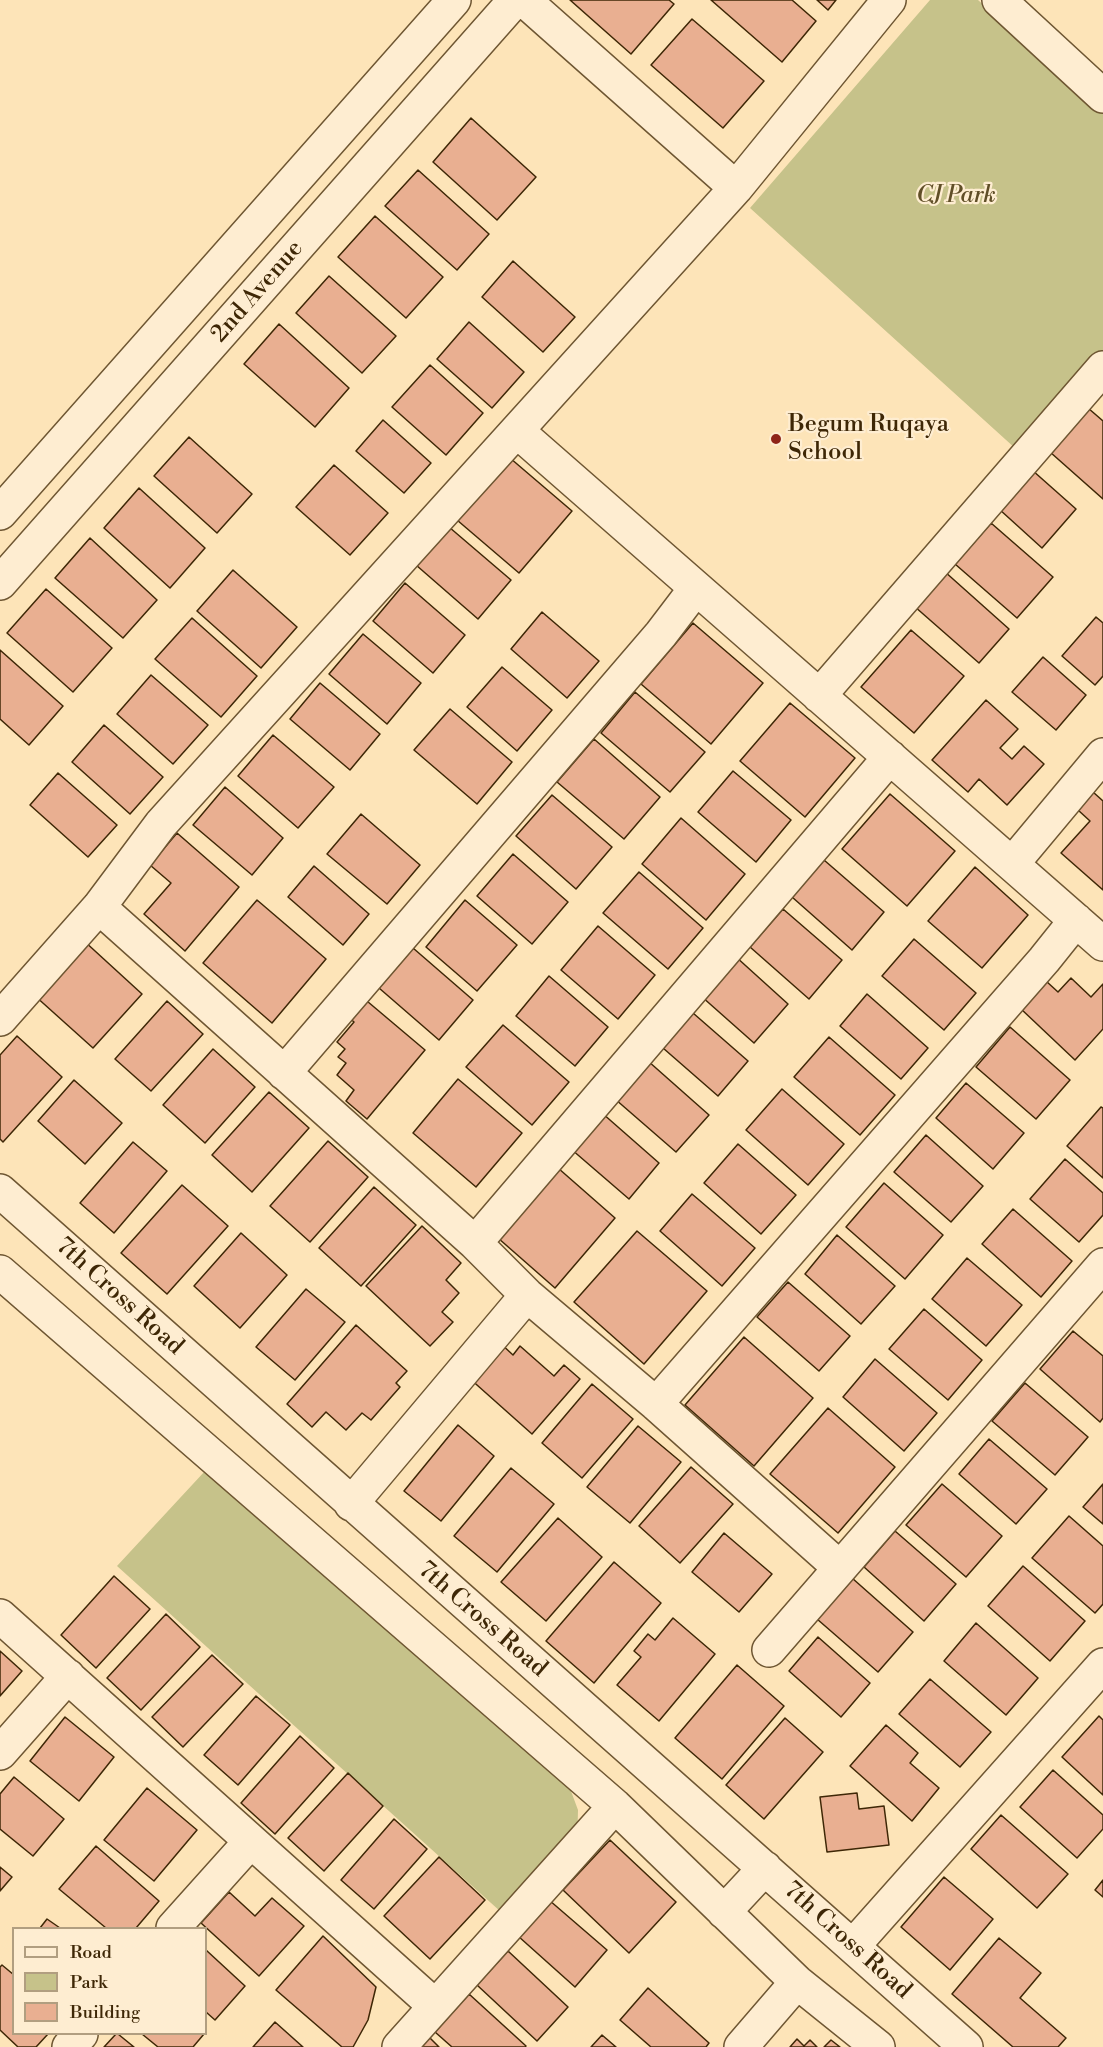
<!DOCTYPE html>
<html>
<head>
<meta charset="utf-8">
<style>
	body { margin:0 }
	#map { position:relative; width:1103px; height:2047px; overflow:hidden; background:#fde4b8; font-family:"Libre Bodoni",serif }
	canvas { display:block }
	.legend { position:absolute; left:12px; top:1927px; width:195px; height:108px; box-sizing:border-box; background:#feedd1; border:2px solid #b19e80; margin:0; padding:8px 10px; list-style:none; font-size:18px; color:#3e2706 }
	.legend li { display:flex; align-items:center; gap:12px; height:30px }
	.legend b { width:30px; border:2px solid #b19e80 }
</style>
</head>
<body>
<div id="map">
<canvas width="1103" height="2047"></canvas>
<ul class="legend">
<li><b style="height:8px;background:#feedd1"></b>Road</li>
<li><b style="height:16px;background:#c6c28a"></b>Park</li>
<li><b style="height:16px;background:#e9af91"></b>Building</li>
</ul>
</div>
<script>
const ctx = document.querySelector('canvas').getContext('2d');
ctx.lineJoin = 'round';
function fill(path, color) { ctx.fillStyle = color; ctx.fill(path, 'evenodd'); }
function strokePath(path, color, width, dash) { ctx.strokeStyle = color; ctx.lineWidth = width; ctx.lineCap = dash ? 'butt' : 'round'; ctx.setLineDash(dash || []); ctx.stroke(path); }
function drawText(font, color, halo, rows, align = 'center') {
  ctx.font = font + ' "Libre Bodoni",serif'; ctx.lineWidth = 4.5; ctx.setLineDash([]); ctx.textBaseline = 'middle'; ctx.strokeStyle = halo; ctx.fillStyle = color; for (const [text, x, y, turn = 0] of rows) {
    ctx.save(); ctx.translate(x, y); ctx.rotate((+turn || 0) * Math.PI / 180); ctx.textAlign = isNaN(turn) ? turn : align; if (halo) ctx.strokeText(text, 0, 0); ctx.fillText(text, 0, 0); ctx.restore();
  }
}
fill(new Path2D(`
	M930,0H978L1103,113V351L1016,449L750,208Z
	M205,1471L565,1775L578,1810L577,1848L511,1921L117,1566Z`), '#c6c28a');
const building = new Path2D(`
	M570,0H669L674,4L631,54Z
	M711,0H792L816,21L782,62Z
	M817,0H836L828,10Z
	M692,19L764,81L723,128L651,65Z
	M471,118L536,177L497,220L433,162Z
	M418,170L489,234L457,270L385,206Z
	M375,216L443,277L406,318L338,257Z
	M513,261L575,317L543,352L482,297Z
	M329,276L396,336L362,373L296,313Z
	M469,322L524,372L492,408L437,359Z
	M279,324L349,388L315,427L244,364Z
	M430,365L483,413L446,455L392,407Z
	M1088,408L1103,421V499L1050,452Z
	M383,420L431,463L404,493L356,451Z
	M189,437L252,494L217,533L154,476Z
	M510,458L572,511L519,573L457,520Z
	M334,465L388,513L350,555L296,507Z
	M1032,470L1076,509L1042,548L999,509Z
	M139,488L205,548L170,588L104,528Z
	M991,523L1053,577L1017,618L955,564Z
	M449,527L511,580L478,619L416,565Z
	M90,538L157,600L123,638L55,578Z
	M233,570L297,627L261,668L197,611Z
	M944,571L1009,629L979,663L914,606Z
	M405,583L465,635L433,673L373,621Z
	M46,589L112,648L73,692L7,633Z
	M542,612L599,661L567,698L511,649Z
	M1096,617L1103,623V676L1095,685L1062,656Z
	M192,618L257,676L221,717L155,659Z
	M693,623L763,683L711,744L641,684Z
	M911,630L964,676L914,733L861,687Z
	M363,634L421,683L387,724L329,674Z
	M0,650L63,706L29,745L0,719Z
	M1043,657L1086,695L1056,730L1012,692Z
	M502,667L552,710L517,751L467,707Z
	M151,675L208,725L173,764L117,714Z
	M320,683L380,734L350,770L290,719Z
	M635,692L705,752L670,792L601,733Z
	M986,700L1018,729L1000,748L1012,759L1024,746L1044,764L1007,805L979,779L968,792L932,760Z
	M790,703L855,758L805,817L740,761Z
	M450,709L512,762L477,804L414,750Z
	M104,725L163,777L130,814L72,762Z
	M273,735L334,787L298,828L238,776Z
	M594,739L660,797L624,839L557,782Z
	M733,771L791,820L756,862L698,812Z
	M58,773L117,825L88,857L30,805Z
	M225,787L283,838L252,875L193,825Z
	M1093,792L1103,801V890L1061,853L1090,821L1078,810Z
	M890,794L955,851L907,906L842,849Z
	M552,795L612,847L576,889L516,836Z
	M361,814L420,865L387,904L327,854Z
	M681,818L745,874L706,920L642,864Z
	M177,833L239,887L185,951L144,914L171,883L150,865Z
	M513,854L568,902L532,944L477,896Z
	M824,860L884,912L852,950L792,897Z
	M314,866L369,914L343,945L288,897Z
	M975,867L1028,915L982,968L928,921Z
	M639,872L703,928L668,969L603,913Z
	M257,900L326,959L272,1023L203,963Z
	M465,900L517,945L477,991L426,947Z
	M783,909L842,960L809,999L750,947Z
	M598,926L655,975L618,1019L561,970Z
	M914,939L976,993L944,1030L882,976Z
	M83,940L142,994L93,1048L34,995Z
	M413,948L473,1000L439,1040L379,988Z
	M735,956L788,1004L754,1043L701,996Z
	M549,976L608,1027L575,1066L516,1016Z
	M1071,978L1091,997L1103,984V1029L1075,1060L1020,1008L1046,981L1058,992Z
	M867,994L928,1048L901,1079L840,1026Z
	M361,996L425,1050L367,1119L346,1101L354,1090L337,1075L346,1063L338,1057L345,1049L337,1042L354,1022L346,1015Z
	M167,1001L203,1034L151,1091L115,1059Z
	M693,1013L748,1061L718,1096L663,1048Z
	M503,1025L569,1082L532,1125L466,1067Z
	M1010,1027L1070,1080L1036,1119L976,1067Z
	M17,1036L62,1077L3,1142L0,1139V1055Z
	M829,1037L895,1095L860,1135L794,1077Z
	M213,1049L255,1087L205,1143L163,1105Z
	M648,1061L709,1115L676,1152L615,1099Z
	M458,1079L522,1133L476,1187L413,1133Z
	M74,1080L122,1123L85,1164L38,1121Z
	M966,1083L1024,1133L993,1169L936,1118Z
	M782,1089L844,1144L808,1185L746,1130Z
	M269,1092L309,1128L252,1192L212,1155Z
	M1101,1107L1103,1108V1178L1067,1146Z
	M602,1113L659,1163L629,1199L571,1149Z
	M926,1135L983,1186L951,1222L894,1172Z
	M328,1141L368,1177L310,1242L270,1206Z
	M133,1142L167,1171L114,1233L80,1203Z
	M738,1144L796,1195L761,1234L704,1183Z
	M1065,1159L1103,1193V1215L1079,1242L1030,1199Z
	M558,1168L615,1218L555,1288L498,1238Z
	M884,1183L943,1235L905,1279L846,1227Z
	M182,1185L228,1226L167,1294L121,1253Z
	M374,1187L416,1225L361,1286L319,1248Z
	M692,1194L755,1248L722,1286L660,1231Z
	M1013,1209L1072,1261L1041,1297L982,1244Z
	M422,1226L461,1263L446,1280L459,1293L442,1312L453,1322L430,1346L366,1286Z
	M637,1231L707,1291L644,1364L574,1302Z
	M241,1233L287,1275L240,1328L194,1286Z
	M837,1235L895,1286L861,1324L805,1274Z
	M967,1258L1022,1305L986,1346L932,1299Z
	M788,1282L850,1336L819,1371L757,1317Z
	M306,1289L345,1322L295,1380L256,1347Z
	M924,1309L982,1360L948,1400L889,1349Z
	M356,1325L407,1371L396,1383L400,1387L371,1420L362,1413L346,1430L326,1412L312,1427L287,1404Z
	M1073,1331L1103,1356V1418L1100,1422L1040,1369Z
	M744,1337L813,1398L754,1466L685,1405Z
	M499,1342L513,1355L520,1346L554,1376L564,1365L580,1379L532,1434L468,1377Z
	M875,1359L937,1413L904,1451L843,1397Z
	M1025,1383L1088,1437L1055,1475L992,1421Z
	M592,1384L633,1419L582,1478L542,1443Z
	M828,1408L895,1467L838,1533L770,1474Z
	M458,1425L494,1456L441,1521L404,1491Z
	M638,1426L681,1462L630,1523L587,1487Z
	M989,1439L1047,1489L1016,1524L959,1474Z
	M691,1467L733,1504L680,1563L639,1526Z
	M511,1468L554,1504L497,1572L454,1536Z
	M942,1484L1002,1536L966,1577L906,1525Z
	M1103,1484V1524L1083,1507Z
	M1069,1516L1103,1546V1604L1095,1613L1032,1558Z
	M558,1518L602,1557L546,1621L501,1582Z
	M895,1531L956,1584L924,1621L864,1567Z
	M724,1533L772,1574L739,1612L692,1572Z
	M614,1562L661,1603L594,1683L546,1641Z
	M1023,1566L1085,1621L1050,1661L988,1606Z
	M114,1576L150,1609L96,1668L61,1635Z
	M852,1578L913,1632L878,1672L817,1619Z
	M166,1614L200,1647L141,1710L107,1678Z
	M673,1618L715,1654L659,1721L617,1685L641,1657L634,1651L648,1634L655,1640Z
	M976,1623L1038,1678L1006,1715L944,1661Z
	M818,1637L870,1683L841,1717L789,1671Z
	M0,1651L22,1671L0,1696Z
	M212,1655L243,1684L183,1747L152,1717Z
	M737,1665L784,1706L722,1779L675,1738Z
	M930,1679L991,1732L960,1767L899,1714Z
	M256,1696L290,1725L238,1785L204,1755Z
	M1099,1716L1103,1720V1795L1062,1757Z
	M65,1717L114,1757L79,1801L30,1761Z
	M785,1718L823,1752L764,1819L726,1785Z
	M886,1725L918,1753L910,1763L939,1788L912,1821L850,1766Z
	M300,1736L334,1768L275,1834L241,1803Z
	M1053,1770L1103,1815V1829L1077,1858L1020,1807Z
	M348,1773L383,1806L324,1871L288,1838Z
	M14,1777L64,1819L33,1856L0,1829V1794Z
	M147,1788L197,1830L154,1881L104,1840Z
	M857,1793L859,1809L884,1806L889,1845L827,1852L820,1797Z
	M1001,1815L1068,1874L1037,1908L971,1849Z
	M394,1819L427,1849L374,1909L341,1880Z
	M610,1840L676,1902L629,1953L563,1890Z
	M96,1846L159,1901L136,1928H106L59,1889Z
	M439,1857L485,1900L430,1959L384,1916Z
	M0,1867L12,1877L0,1891Z
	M944,1877L993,1919L950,1970L901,1927Z
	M1103,1880V1897L1095,1890Z
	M229,1892L255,1916L272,1898L304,1926L259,1976L201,1923Z
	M549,1900L607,1950L575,1987L518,1936Z
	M47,1919L60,1928H40Z
	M323,1936L376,1987L368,2020L353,2047H342L276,1990Z
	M999,1938L1041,1973L1020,1998L1066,2038L1058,2047H1013L952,1994Z
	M206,1950L245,1986L215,2020L206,2012Z
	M508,1951L568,2007L537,2041L477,1985Z
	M2,1965L14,1975V2034H48L36,2047H18L0,2030V1967Z
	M648,1988L709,2043L706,2047H651L620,2020Z
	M469,1994L526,2046L525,2047H452L435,2032Z
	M275,2022L303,2047H253Z
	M116,2034H118L134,2047H104Z
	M142,2034H204L193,2047H158Z
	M426,2034L439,2047H413Z
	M602,2035L616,2047H591Z
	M797,2039L804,2046L810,2040L817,2047H790Z
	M831,2040L840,2047H824Z`);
fill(building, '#e9af91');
strokePath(building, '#3e2706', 1.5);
const minor = new Path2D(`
	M524,0L736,188
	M999,0L1103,96
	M517,431L1103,944
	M0,513L454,0
	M0,583L515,0
	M819,696L1103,368
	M1012,864L1103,755
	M99,907L475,1243L527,1295L656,1404L840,1568
	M0,1019L99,907L161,824L736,188L889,0
	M284,1073L661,634L696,588
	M0,1191L966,2047
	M475,1243L890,757
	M0,1272L615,1806L797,1982L878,2047
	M656,1404L1044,960L1076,920
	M351,1504L527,1295
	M0,1616L435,2006
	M769,1650L1103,1265
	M0,1753L68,1676
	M724,1912L765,1868
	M173,1928L251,1841
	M853,1946L1103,1665
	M69,2047L81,2034
	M399,2047L615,1806
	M741,2047L797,1982`);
strokePath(minor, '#6e5632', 36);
strokePath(minor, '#feedd1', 33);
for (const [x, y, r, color] of [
	[776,439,6,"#8f2418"]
]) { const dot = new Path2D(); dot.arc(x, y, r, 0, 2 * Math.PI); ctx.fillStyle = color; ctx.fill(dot); strokePath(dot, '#feedd1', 2); }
drawText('italic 24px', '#604e27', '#feedd1', [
	["CJ Park",956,196]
]);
drawText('24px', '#3e2706', '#feedd1', [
	["2nd Avenue",258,292,-49],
	["7th Cross Road",119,1297,42],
	["7th Cross Road",482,1620,41],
	["7th Cross Road",847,1941,42]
]);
drawText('24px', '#3e2706', '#feedd1', [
	["Begum Ruqaya",788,425],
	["School",788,453]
], 'left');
</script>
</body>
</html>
